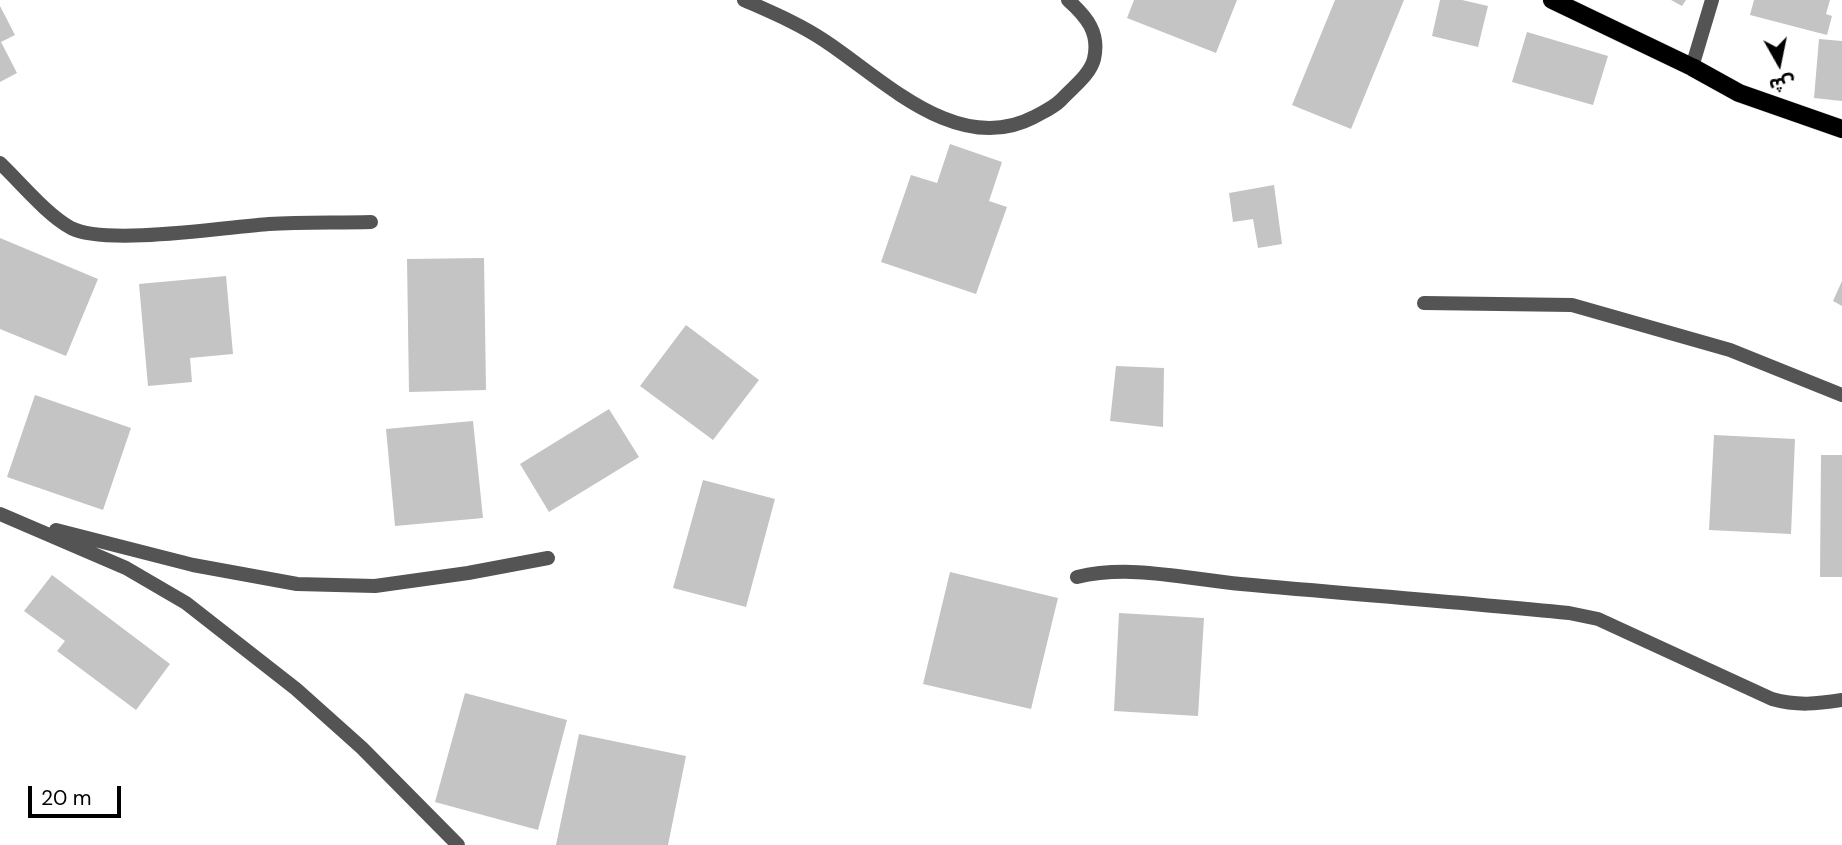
<!DOCTYPE html>
<html>
<head>
<meta charset="utf-8">
<style>
	body { margin:0 }
	#map { position:relative; width:1842px; height:845px; overflow:hidden; background:#fff; font-family:"DM Sans","Noto Sans Arabic",sans-serif }
	canvas { display:block }
	.north { position:absolute; left:1744px; top:28px; width:70px; height:70px; -webkit-text-stroke:5px #fff; paint-order:stroke; rotate:171deg; font-size:19px; font-weight:700; line-height:28px; text-align:center; color:#000 }
	.north::after { content:''; display:block; margin:auto; width:24px; height:32px; background:#000; clip-path:polygon(50% 0,100% 100%,50% 72%,0 100%) }
	.scale { position:absolute; left:28px; top:786px; width:93px; height:32px; box-sizing:border-box; border:4px solid #000; border-top:0; padding-left:9px; font-size:21px; line-height:24px; white-space:nowrap; color:#000; -webkit-text-stroke:5px #fff; paint-order:stroke }
</style>
</head>
<body>
<div id="map">
<canvas width="1842" height="845"></canvas>
<div class="north">ش</div>
<div class="scale">20 m</div>
</div>
<script>
const ctx = document.querySelector('canvas').getContext('2d');
ctx.lineJoin = 'round';
function fill(path, color) { ctx.fillStyle = color; ctx.fill(path, 'evenodd'); }
function strokePath(path, color, width, dash) { ctx.strokeStyle = color; ctx.lineWidth = width; ctx.lineCap = dash ? 'butt' : 'round'; ctx.setLineDash(dash || []); ctx.stroke(path); }
fill(new Path2D(`
	M1134,0H1237L1216,53L1127,18Z
	M1335,0H1404L1351,129L1292,105Z
	M1440,0H1462L1488,6L1478,47L1432,36Z
	M1671,0H1686L1682,6Z
	M1754,0H1830L1826,14L1832,16L1827,35L1750,15Z
	M0,6L15,35L1,42L17,73L0,82Z
	M1527,32L1608,56L1593,105L1512,82Z
	M1819,39L1842,41V101L1814,98Z
	M950,144L1002,162L989,201L1007,207L976,294L881,262L911,175L937,183Z
	M1274,185L1282,244L1258,248L1253,219L1233,222L1229,193Z
	M0,238L98,279L66,356L0,329Z
	M484,258L486,390L409,392L407,259Z
	M226,276L233,354L190,358L192,382L148,386L139,284Z
	M1842,281V306L1833,301Z
	M686,325L759,380L713,440L640,386Z
	M1116,366L1164,368L1163,427L1110,421Z
	M35,395L131,428L103,510L7,477Z
	M609,409L639,457L549,512L520,464Z
	M473,421L483,518L395,526L386,429Z
	M1714,435L1795,439L1791,534L1709,530Z
	M1821,455H1842V577H1820Z
	M703,480L775,499L746,607L673,588Z
	M950,572L1058,598L1031,709L923,684Z
	M52,575L170,664L136,710L57,651L65,641L24,611Z
	M1119,613L1204,618L1198,716L1114,711Z
	M465,693L567,720L538,830L435,802Z
	M579,734L686,756L668,845H556Z`), '#c4c4c4');
const primary = new Path2D(`
	M1552,0L1692,67L1739,93L1842,129`);
strokePath(primary, '#dbdbdb', 19);
strokePath(new Path2D(`
	M744,0C771,12 800,24 825,41C884,80 958,157 1034,117C1043,112 1053,108 1061,100C1072,88 1090,75 1094,59C1100,33 1087,17 1068,0
	M1692,67L1712,0
	M0,163C21,183 46,214 71,228C106,246 227,227 269,224C303,222 338,223 371,222
	M1424,303L1572,305L1730,350L1842,395
	M0,514L126,568L186,603L296,689L362,748L458,845
	M56,530L193,565L297,584L375,586L468,573L548,558
	M1077,577C1131,564 1187,579 1241,584C1350,594 1460,602 1569,613L1598,619L1772,699C1797,706 1817,704 1842,700`), '#545454', 14);
strokePath(primary, '#000', 18);
</script>
</body>
</html>
